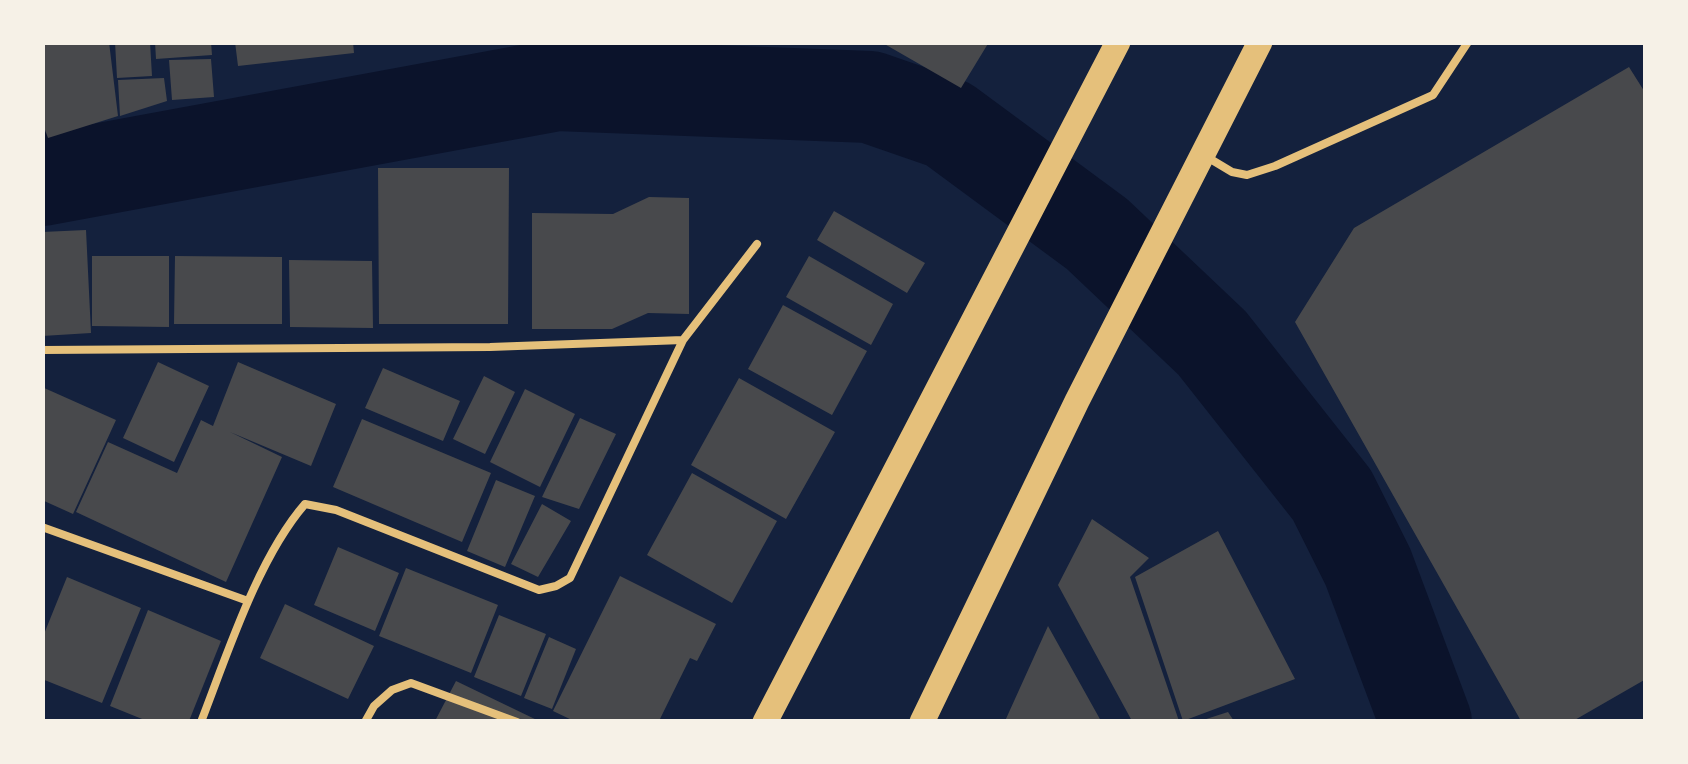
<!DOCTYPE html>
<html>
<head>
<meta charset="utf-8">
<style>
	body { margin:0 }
	#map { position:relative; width:1688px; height:764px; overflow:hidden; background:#14213d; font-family:"Fira Sans Condensed",sans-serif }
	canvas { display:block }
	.frame { position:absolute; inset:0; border:45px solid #f6f1e7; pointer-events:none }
</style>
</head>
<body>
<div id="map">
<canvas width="1688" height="764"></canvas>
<div class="frame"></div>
</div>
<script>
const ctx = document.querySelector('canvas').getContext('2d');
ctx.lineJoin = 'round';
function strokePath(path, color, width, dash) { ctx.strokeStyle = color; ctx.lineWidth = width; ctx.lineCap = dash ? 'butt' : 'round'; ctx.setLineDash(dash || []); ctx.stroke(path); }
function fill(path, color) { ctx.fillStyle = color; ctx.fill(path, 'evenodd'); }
strokePath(new Path2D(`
	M42,180L557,85L870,97L948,124L1097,234L1212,343L1332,495L1368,567L1426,722`), '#0b132b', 92);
fill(new Path2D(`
	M42,42H109L118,116L48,138L42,122Z
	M115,42H150L152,76L117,78Z
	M155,42H211L212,55L156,59Z
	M235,42H353L354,53L238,66Z
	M881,42H989L961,88Z
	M211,59L214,97L172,100L169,60Z
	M1629,67L1646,94V679L1573,721H1521L1295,322L1354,228Z
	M164,78L167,101L120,116L118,80Z
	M378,168H509L508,324H379Z
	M649,197L689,198V314L648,313L612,329H532V213L613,214Z
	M834,211L925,263L907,293L817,240Z
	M86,230L91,333L42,336V232Z
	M92,256H169V327L92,326Z
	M175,256L282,257V324H174Z
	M809,256L893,304L871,345L786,297Z
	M289,260L372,261L373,328L290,327Z
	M783,305L867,351L832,415L748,369Z
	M158,362L209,386L174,462L123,438Z
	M238,362L336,404L311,466L230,432L282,457L226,582L76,512L108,442L177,473L201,420L213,426Z
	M383,368L460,401L443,441L365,408Z
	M484,376L515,392L485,454L453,439Z
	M739,378L835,432L786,519L691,465Z
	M42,387L116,420L73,514L42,500Z
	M525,389L575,414L540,487L490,462Z
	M580,418L616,434L579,509L542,497Z
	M362,419L491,473L462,542L333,487Z
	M692,473L777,521L732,603L647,555Z
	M496,480L535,496L505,567L467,551Z
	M542,504L571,521L538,577L511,564Z
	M1092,519L1149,558L1130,577L1179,721H1132L1058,585Z
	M1218,531L1295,679L1183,721L1135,577Z
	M338,547L399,573L375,631L314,605Z
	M406,568L498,605L471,673L379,636Z
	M620,576L716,624L697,661L690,658L659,721H574L553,711Z
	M67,577L141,608L102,703L42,679V639Z
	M285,604L374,646L348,699L260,658Z
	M148,610L221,641L189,721H147L110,706Z
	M499,615L546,634L521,696L474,677Z
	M1048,626L1101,721H1005Z
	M549,637L576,649L552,709L524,698Z
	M456,681L539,721H435Z
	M1228,712L1234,721H1200Z`), '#48494c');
strokePath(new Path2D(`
	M1207,157L1232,172L1247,175L1275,166L1433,95L1468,42
	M42,350L490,347L683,340
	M42,527L248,601
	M201,722C227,655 258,558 305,504L336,510L539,590L556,586L570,578L683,340L757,244
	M365,722L374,706L392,690L411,683L517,722`), '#e5c07b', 8);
strokePath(new Path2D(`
	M765,722L1118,42
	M922,722L1077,401L1260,42`), '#e5c07b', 25);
</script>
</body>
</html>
